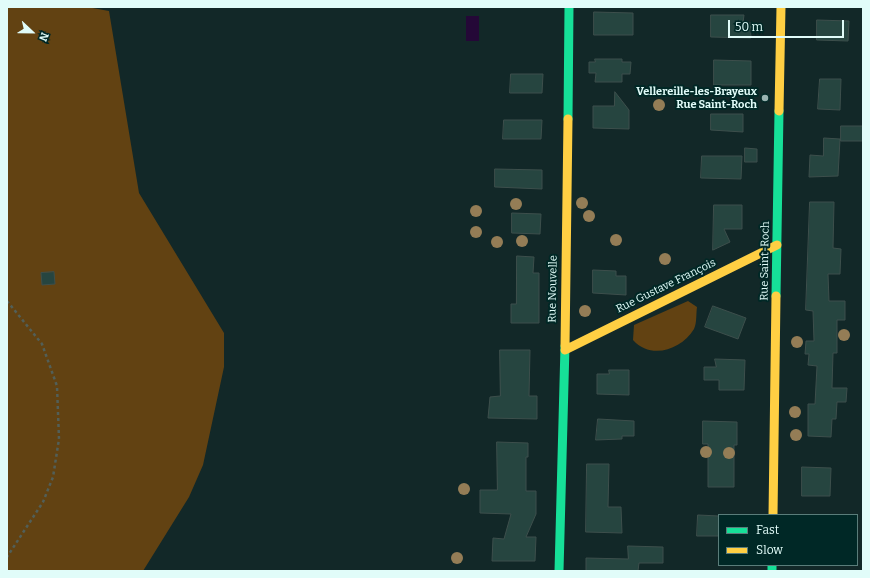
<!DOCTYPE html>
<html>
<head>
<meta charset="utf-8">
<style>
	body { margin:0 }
	#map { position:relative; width:870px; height:578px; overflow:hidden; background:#122828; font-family:Bitter,serif }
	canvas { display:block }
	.frame { position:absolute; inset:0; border:8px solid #e1fcf9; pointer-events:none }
	.legend { position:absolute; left:718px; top:514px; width:140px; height:52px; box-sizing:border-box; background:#002826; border:1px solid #5a7d7a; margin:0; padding:5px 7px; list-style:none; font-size:12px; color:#e1fcf9 }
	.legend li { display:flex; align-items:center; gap:8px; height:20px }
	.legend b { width:20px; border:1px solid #5a7d7a }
	.north { position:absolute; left:12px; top:12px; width:40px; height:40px; -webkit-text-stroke:3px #002826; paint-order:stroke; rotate:112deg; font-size:11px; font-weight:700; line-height:16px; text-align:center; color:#e1fcf9 }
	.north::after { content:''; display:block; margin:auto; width:14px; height:18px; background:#e1fcf9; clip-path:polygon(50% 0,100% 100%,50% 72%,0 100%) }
	.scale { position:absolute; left:728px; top:20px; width:116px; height:18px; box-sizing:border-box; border:2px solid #e1fcf9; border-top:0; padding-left:5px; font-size:12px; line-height:14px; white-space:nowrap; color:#e1fcf9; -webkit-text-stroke:3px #002826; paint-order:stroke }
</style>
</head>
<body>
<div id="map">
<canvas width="870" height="578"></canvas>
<div class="frame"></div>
<ul class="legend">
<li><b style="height:5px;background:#16e098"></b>Fast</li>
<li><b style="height:5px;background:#ffcf43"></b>Slow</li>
</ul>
<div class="north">N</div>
<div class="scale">50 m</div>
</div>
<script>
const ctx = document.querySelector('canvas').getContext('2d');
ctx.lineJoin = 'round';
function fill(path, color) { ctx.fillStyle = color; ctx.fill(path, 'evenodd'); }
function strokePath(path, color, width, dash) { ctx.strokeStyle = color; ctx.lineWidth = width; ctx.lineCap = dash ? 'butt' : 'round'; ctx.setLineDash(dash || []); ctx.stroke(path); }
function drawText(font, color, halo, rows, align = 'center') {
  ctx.font = font + ' Bitter,serif'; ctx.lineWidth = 4; ctx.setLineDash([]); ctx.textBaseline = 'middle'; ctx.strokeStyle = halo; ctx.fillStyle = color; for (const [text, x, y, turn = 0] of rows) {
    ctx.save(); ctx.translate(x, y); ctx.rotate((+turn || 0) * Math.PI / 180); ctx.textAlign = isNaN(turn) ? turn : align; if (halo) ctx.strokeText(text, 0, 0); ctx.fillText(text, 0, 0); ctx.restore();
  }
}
fill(new Path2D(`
	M7,7H87L109,11L139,193L224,333V367L203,465L189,497L143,571H7Z
	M688,301L697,307C696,313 697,323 694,329C681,350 651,360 633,340L634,325Z`), '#624212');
fill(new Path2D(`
	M466,16H479V41H466Z`), '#240837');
const building = new Path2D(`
	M594,12L633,13V35H594Z
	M711,15H744L743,23H751V38L711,37Z
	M817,20L849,21L848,41L817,40Z
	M595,59H622V62H631L630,74H622V82H595L596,73H589V62H595Z
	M714,60L751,61V85H714Z
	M511,74H543L542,93H510Z
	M820,79H841L840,110L818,109Z
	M615,92L629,110V129L593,128V106H614Z
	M711,114H743V132L711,130Z
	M504,120H542L541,139H503Z
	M841,126H863V141H841Z
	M824,138L840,139L838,176L809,177L810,155L823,156Z
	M745,148L757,149V162H745Z
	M702,156H742L741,179L701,178Z
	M495,169L542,170V189L495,187Z
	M810,202H834L833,248L841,249L840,274H828L829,301H845V320H837V353H833L832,388H847L846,402H837L836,419H832L831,437L808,436V404H815L817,366L808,365L809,354H805L806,341H814L813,311L806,310Z
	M714,205H742V229H724L730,242L713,250Z
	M512,213L541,214L540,234L512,233Z
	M517,256L534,257L533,273H539V323H511V304H516Z
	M593,270L616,271V276H626V295L593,293Z
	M54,272L55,284L42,285L41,273Z
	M713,306L746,318L738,339L705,327Z
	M500,350H530L529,396H537V419L488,418L490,397L500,396Z
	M715,359L745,360L744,390H719V380H704V367H716Z
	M609,370H629V395L597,394V374H609Z
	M598,419L634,421V436H622V439L596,440Z
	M703,421L737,422V445H734V487H708V444H703Z
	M497,442L528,443V457H526V491H536V514L526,537H536L535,561H492L493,538L504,539L511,514L480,513V490H497Z
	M587,464H609L608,507H621L622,533L586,532Z
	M802,467L831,468L830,496H802Z
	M698,515L719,516V536H697Z
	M628,546L663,547V563H639L638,571H586V558L628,559Z`);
fill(building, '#264540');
strokePath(building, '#3d4f4c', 1);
strokePath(new Path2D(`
	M7,301L42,344L57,386L59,439L53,477L43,502L7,557`), '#525f58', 2.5, [3, 3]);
strokePath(new Path2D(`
	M568,119L569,7
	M776,296L779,111
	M772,565V571
	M559,571L565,346`), '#16e098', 9);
strokePath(new Path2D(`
	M779,111L781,7
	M565,346L568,119
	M565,350L777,245
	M773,515L776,296`), '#ffcf43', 9);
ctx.fillStyle = '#947d56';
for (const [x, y] of [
	[659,105],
	[582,203],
	[516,204],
	[476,211],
	[589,216],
	[476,232],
	[616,240],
	[522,241],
	[497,242],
	[665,259],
	[585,311],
	[844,335],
	[797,342],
	[795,412],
	[796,435],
	[706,452],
	[729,453],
	[464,489],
	[457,558]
]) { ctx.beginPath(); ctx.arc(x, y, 6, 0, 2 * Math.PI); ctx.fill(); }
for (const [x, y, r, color] of [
	[765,98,4,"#99b2b0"]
]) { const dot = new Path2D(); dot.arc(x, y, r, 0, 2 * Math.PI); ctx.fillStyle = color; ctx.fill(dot); strokePath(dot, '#002826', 1.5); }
drawText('bold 11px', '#e1fcf9', '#002826', [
	["Vellereille-les-Brayeux",757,92],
	["Rue Saint-Roch",757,105]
], 'right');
drawText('11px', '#e1fcf9', '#002826', [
	["Rue Saint-Roch",765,261,-89],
	["Rue Gustave François",666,286,-26],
	["Rue Nouvelle",553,289,-89]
]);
</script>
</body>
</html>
